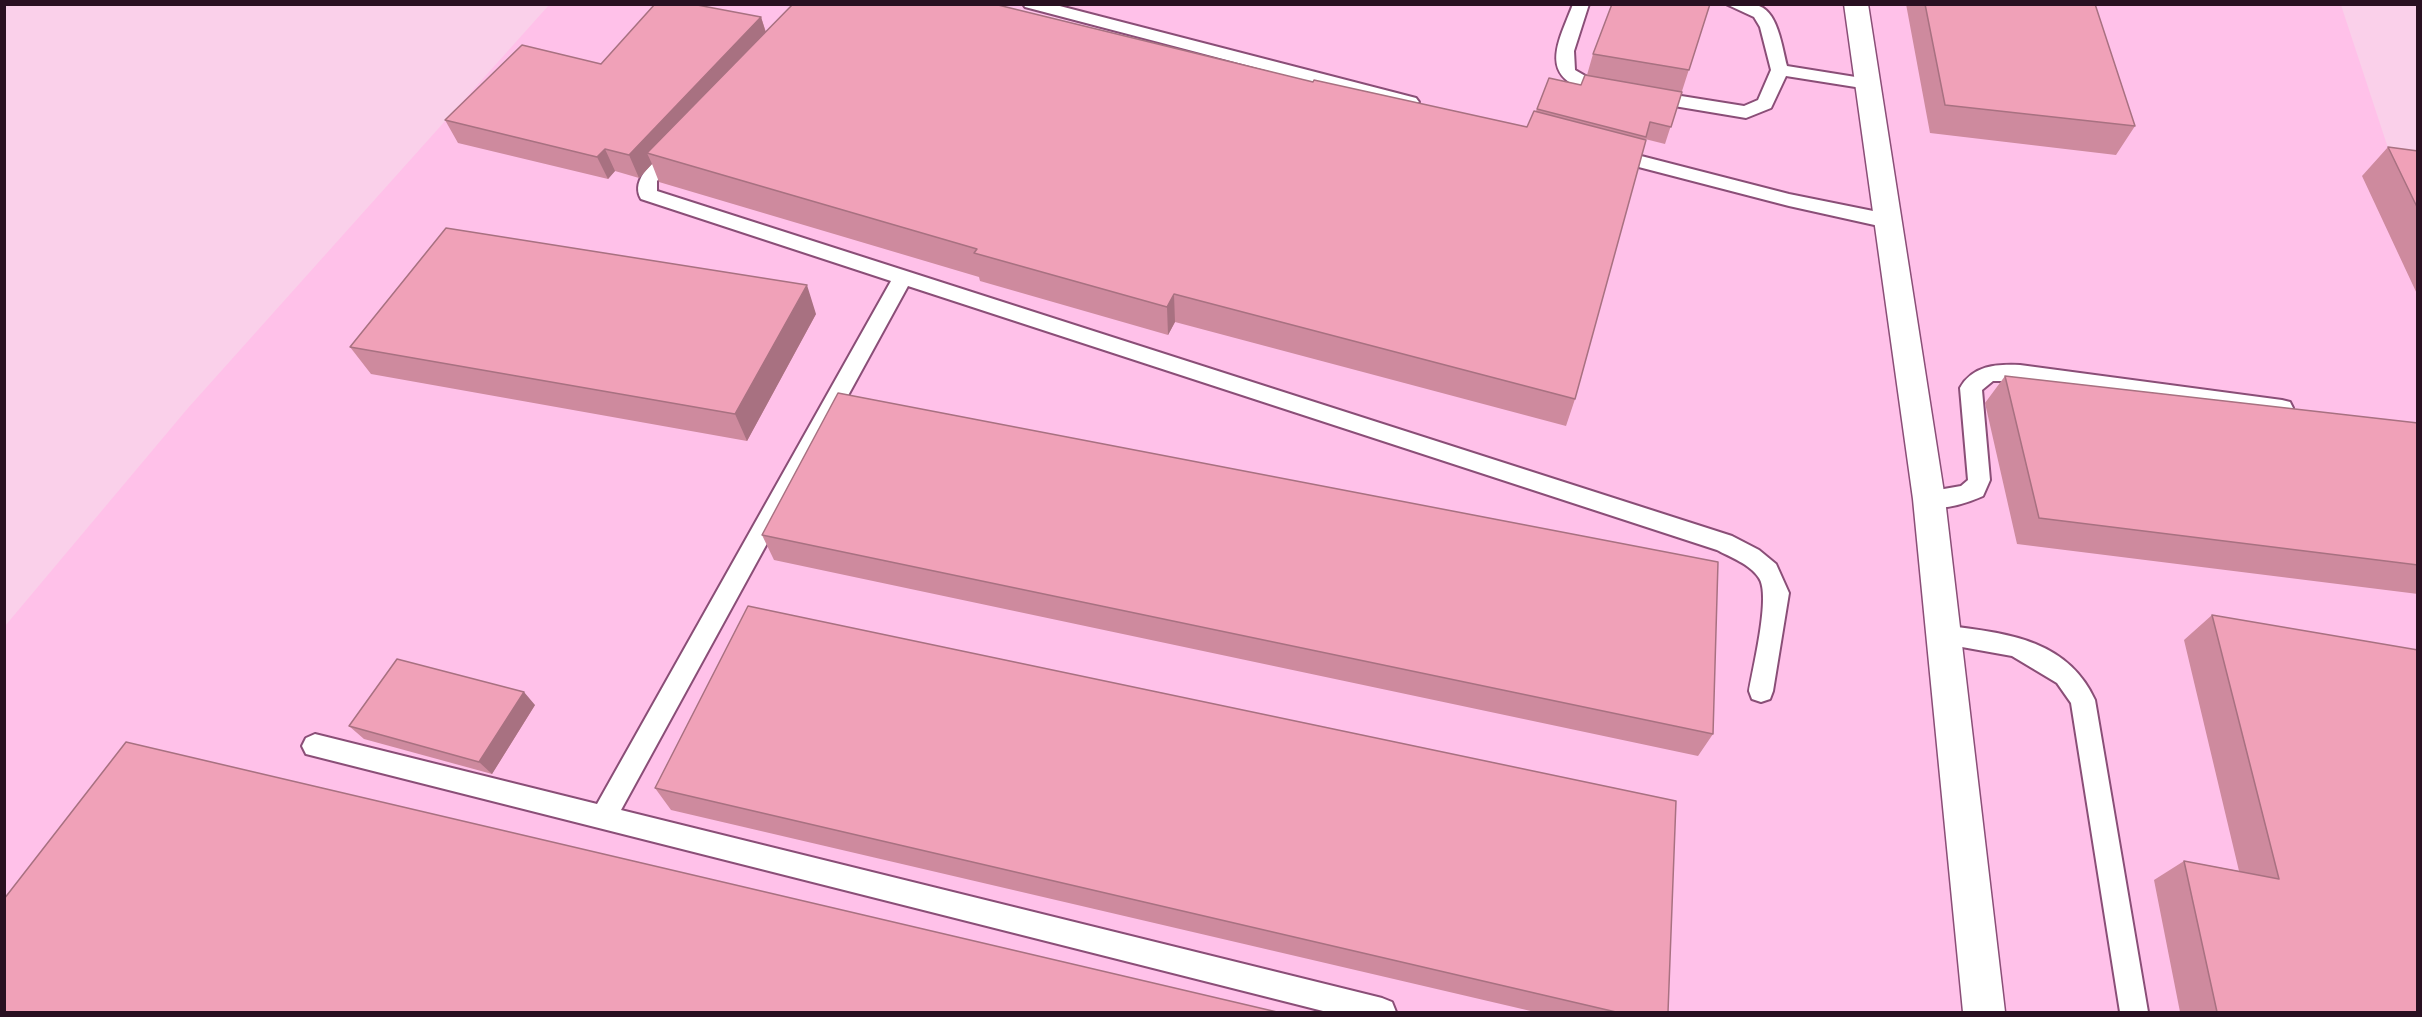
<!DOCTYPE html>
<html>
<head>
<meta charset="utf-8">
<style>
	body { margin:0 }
	#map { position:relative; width:2422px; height:1017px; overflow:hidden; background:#fad0ea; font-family:"Open Sans",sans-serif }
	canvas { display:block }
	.frame { position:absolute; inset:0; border:6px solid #291021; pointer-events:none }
</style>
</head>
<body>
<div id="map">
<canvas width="2422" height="1017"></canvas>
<div class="frame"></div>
</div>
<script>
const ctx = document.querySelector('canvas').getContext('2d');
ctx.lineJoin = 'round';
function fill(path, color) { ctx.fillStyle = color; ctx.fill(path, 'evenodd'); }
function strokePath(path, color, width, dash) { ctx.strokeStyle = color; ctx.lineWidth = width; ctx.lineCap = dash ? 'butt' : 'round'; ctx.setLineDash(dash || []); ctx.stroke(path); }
fill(new Path2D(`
	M549,5H2341L2389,151L2417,155V1012H5V626L188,408Z`), '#ffc1e9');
const lane = new Path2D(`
	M1023,4H1052L1416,98L1419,102L1410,108L1025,7Z
	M1573,4H1589L1574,51L1575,70L1594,81L1617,86L1620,90L1617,94C1606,97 1591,92 1581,88C1538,72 1562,35 1573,4Z
	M1726,4C1735,4 1746,3 1755,5C1778,8 1782,48 1787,66L1868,79L1877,84L1868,89L1786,76L1771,108L1746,118L1644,101L1641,97L1650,91L1744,106L1758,100L1771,70L1760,27L1754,17Z
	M676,144L685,150L657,181V191L1732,536L1759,550L1776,564L1789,593L1773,691L1770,699L1761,702L1752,699L1749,691C1753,667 1771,595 1759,578C1750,564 1730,557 1717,550L908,286L621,810L1382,998L1392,1002L1396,1012H1327L306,754L302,746L306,738L315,734L597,804L891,281L641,199C629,179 657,159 670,146Z
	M1610,148L1789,194L1888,214L1895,216L1898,221L1895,226L1888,228L1789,206L1604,158L1601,154Z
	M2020,365L2282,400L2290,402L2293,408L2290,414L2282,416L2020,381H1993L1982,390L1990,480L1983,496C1965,504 1940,512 1921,505L1918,499L1921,493L1961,486L1968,480L1960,388C1973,365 1997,364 2020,365Z
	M1942,625C2002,633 2066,637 2095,700L2148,1012H2120L2071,703L2057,683L2012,656L1934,642L1930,635L1934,628Z`);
const secondary = new Path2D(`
	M1844,4H1868L1945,499L2005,1012H1963L1913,499Z`);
strokePath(lane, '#8a4e77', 4);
strokePath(secondary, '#8a4e77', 3);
fill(lane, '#fff');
fill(secondary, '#fff');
fill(new Path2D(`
	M1710,4L1665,144L1645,139L1575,399L1566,426L1175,322L1168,335L980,281L979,277L659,182L652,164L639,178L615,171L608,179L458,143L445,120L601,64L761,17L766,32L1313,82L1527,127L1537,109L1581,85L1587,75L1593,54Z
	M1906,4H2095L2135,126L2116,155L1930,133Z
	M2388,147L2418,151V296L2362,176Z
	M816,314L747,441L371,374L350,347Z
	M2005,376L2418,423V594L2017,544L1985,403Z
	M762,535L1713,734L1698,756L774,560Z
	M2212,615L2418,1012H2180L2154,880L2184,861L2239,871L2184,640Z
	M535,705L492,774L364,739L349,726Z
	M655,788L1668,1012H1535L671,810Z`), '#ce8a9e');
fill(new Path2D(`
	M761,17L768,40L647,153L652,164L639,178L629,155Z
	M605,149L615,171L608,179L597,157Z
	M807,285L816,314L747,441L735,414Z
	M1174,294L1175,322L1168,335L1167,307Z
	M524,692L535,705L492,774L479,762Z`), '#a87181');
const building = new Path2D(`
	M655,4H692L761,17L629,155L605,149L597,157L445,120L522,45L601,64Z
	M793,4H994L1313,82L1314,80L1527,127L1534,111L1646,140L1575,399L1174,294L1167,307L974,253L977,249L647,153Z
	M1612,4H1710L1689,70L1593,54Z
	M1925,4H2095L2135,126L1945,105Z
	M1585,75L1682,92L1671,127L1650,122L1646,137L1537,109L1549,78L1581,85Z
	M2388,147L2418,151V209Z
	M446,228L807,285L735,414L350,347Z
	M2005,376L2418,423V565L2039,518Z
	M838,393L1718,562L1713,734L762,535Z
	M748,606L1676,801L1668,1012H1616L655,788Z
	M2212,615L2418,650V1012H2217L2184,861L2279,879Z
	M397,659L524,692L479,762L349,726Z
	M126,742L1277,1012H4V899Z`);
fill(building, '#f0a1b8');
strokePath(building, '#a87181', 1.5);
</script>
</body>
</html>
